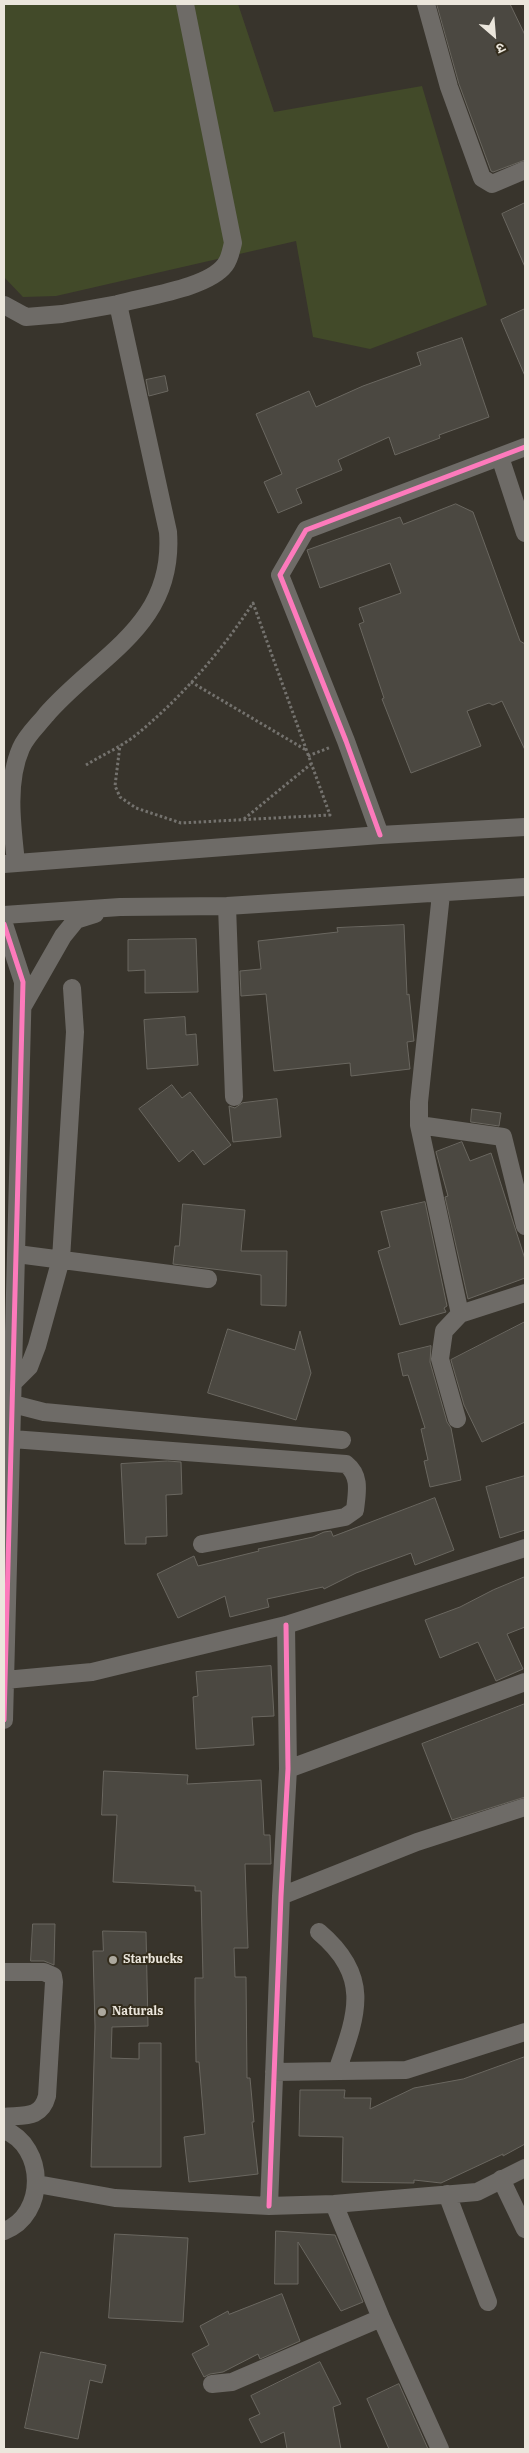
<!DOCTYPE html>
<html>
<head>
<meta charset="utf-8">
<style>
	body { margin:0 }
	#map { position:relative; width:529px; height:2453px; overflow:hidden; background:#38342c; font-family:"IBM Plex Serif","Noto Sans Devanagari",serif }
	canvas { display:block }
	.frame { position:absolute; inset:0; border:5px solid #ebe6dc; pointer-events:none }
	.north { position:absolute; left:469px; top:10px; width:50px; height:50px; -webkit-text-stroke:4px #332c1c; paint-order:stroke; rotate:153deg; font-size:14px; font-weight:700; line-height:20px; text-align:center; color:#ebe6dc }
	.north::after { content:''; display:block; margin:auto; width:18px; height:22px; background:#ebe6dc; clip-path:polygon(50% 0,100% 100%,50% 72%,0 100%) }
</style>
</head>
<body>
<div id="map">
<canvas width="529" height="2453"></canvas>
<div class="frame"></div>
<div class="north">उ</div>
</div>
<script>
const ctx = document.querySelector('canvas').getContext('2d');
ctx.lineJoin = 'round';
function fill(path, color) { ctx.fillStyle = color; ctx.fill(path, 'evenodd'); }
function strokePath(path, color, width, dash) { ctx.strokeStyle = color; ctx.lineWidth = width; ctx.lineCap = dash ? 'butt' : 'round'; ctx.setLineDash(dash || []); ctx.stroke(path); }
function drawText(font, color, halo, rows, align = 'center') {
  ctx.font = font + ' "IBM Plex Serif",serif'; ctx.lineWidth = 4; ctx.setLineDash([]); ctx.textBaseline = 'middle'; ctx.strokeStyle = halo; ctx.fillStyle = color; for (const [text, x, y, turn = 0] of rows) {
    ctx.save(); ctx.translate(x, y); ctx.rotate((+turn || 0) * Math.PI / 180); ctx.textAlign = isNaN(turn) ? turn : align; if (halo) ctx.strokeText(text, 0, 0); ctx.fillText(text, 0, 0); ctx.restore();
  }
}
fill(new Path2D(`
	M4,4H238L274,112L422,86L487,305L370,349L313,337L296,241L56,296L23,297L4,277Z`), '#424a29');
const building = new Path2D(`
	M437,4H510L525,35V160L493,172L491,171L459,84Z
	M525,203V267L502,214Z
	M525,309V376L501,320Z
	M462,338L489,417L439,435L440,438L395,455L389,437L338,460L342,470L296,489L302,503L278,513L264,482L282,474L256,414L309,391L316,407L363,386L421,365L417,353Z
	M165,376L168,391L149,396L146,380Z
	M456,504L473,512L520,641L525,644V750L502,701L493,705L489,703L467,711L481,746L411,773L382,699L384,698L359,624L364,622L359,608L401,593L390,563L320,588L307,550L400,517L403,524Z
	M404,925L407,995L409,994L414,1041L407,1042L410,1069L351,1076L350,1063L274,1071L266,994L241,996L240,971L261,969L258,941L338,932L337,928Z
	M196,939L198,992L145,993V970L128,971V940Z
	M185,1017L186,1035L196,1034L198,1065L147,1069L144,1020Z
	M172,1085L182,1098L190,1092L231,1145L204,1165L193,1150L179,1162L139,1109Z
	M277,1099L281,1137L233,1142L229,1106L235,1108L242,1103Z
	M472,1109L501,1113L499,1126L471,1122Z
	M462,1142L470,1161L491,1153L525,1259V1278L468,1299L445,1197L448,1196L436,1152Z
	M425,1202L447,1306L444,1308L446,1312L400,1325L378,1251L390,1247L381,1212Z
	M183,1204L245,1210L241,1251H287L286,1306L261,1305V1275L173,1264L175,1246H179Z
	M525,1322V1422L482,1442L464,1405L451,1360Z
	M228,1329L295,1350L300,1331L311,1373L296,1420L208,1393Z
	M431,1346L430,1362L447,1422L451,1428L461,1480L430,1487L424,1461L428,1460L421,1429L425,1428L408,1375L403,1376L398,1354Z
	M168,1461L181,1462L182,1494L166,1495L167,1536L146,1537V1544H125L121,1464Z
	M525,1476V1530L500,1538L486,1487Z
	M435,1498L454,1550L415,1565L411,1553L356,1573L324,1589L323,1587L267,1599L269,1607L230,1617L225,1596L178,1618L157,1574L194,1556L198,1566L259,1551L258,1549L313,1537L324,1532L331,1531L333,1536Z
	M525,1577V1627L507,1634L523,1669L496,1681L478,1642L440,1658L425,1620L460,1607L493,1590Z
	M271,1666L274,1716L252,1717L254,1745L196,1749L193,1697L198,1696L196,1672Z
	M525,1704V1797L452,1820L422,1744Z
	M104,1771L188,1775L187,1784L261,1780L264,1835H270L271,1864H245L248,1948H234L235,1977H246L247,2078H250L254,2122H252L258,2174L189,2182L184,2137L205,2134L199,2062H196L195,2003V1978H203L201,1891H195V1886L113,1882L117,1815H102Z
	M33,1924H55L54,1965L44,1961H31Z
	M103,1931L146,1932L148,2026L112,2027L111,2058L139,2059V2043H161V2167H91L95,2027L93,1951H103Z
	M525,2057V2144L503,2156V2154L441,2183L414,2180V2183L342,2182L343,2137L299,2136L300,2090H345L344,2098H371L370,2109L414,2088L463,2079Z
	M276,2231L335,2235L363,2302L341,2311L298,2242V2284H275Z
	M115,2234L188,2238L183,2322L109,2318Z
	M282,2294L300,2341L260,2359L258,2354L223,2372L210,2374L204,2377L192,2354L209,2345L200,2326L228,2311L229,2314Z
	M41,2352L106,2365L102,2383L90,2380L78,2439L25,2428Z
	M320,2362L341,2404L333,2407L341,2449H287L284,2432L261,2443L249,2419L260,2414L251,2396Z
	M399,2384L428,2449H389L367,2399Z`);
fill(building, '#4b4841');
strokePath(building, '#6a6760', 1);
strokePath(new Path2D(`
	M191,682L306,750
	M308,756L331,747
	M86,765C102,755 121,747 136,735C181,698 221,652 253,603L330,815L181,823L136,808L120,797L115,786L120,745
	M244,819L311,764`), '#74726e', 3, [2.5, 2.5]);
strokePath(new Path2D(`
	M426,4L449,87L482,178L492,184L525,170
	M118,304C146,296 208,288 225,265C230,259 231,250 233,243L185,4
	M4,305L26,317L62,314L118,304L168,532C175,626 98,655 46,715C38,725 26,736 21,748C6,782 12,826 16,862
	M500,457L525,533
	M380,835L346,741L280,575L306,530L525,447
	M4,864L380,835L525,827
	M441,894L419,1102V1125L460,1314L525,1293
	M227,906L234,1097
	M4,915L120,907L227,906L525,887
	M4,924L23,982L4,1720
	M23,1006L63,936L76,920L95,914
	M419,1125L503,1137L525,1226
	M17,1254L208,1279
	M13,1383L29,1367L37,1346L61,1259L75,1032L72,988
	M13,1404L44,1412L342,1440
	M457,1419L440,1359L444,1331L460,1314
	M12,1439L346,1464C361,1476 357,1492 355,1510L345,1517L202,1544
	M5,1680L92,1672L286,1625L525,1548
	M288,1769L525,1682
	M281,1896L417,1842L525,1807
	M319,1932C372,1977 357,2014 337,2071
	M4,1972H44L53,1976L54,1982L47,2096C41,2119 24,2115 4,2117
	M274,2072L406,2070L525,2032
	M4,2130C46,2146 47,2215 4,2231
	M501,2179L525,2229
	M37,2184L115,2198L269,2206L334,2204L477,2192L525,2168
	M447,2194L488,2302
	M334,2204L381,2318L440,2449
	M269,2206L281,1896L288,1769L286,1625
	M212,2384L232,2382L381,2318`), '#6e6b67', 18);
strokePath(new Path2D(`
	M380,835L346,741L280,575L306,530L525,447
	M4,924L23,982L4,1720
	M269,2206L281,1896L288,1769L286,1625`), '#fd7abc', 5);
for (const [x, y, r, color] of [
	[113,1960,5,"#aca89e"],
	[102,2012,5,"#aca89e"]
]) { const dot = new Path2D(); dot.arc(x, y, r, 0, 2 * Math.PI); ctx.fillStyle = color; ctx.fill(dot); strokePath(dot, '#332c1c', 2); }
drawText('bold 12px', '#ebe6dc', '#332c1c', [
	["Starbucks",123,1960],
	["Naturals",112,2012]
], 'left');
</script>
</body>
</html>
